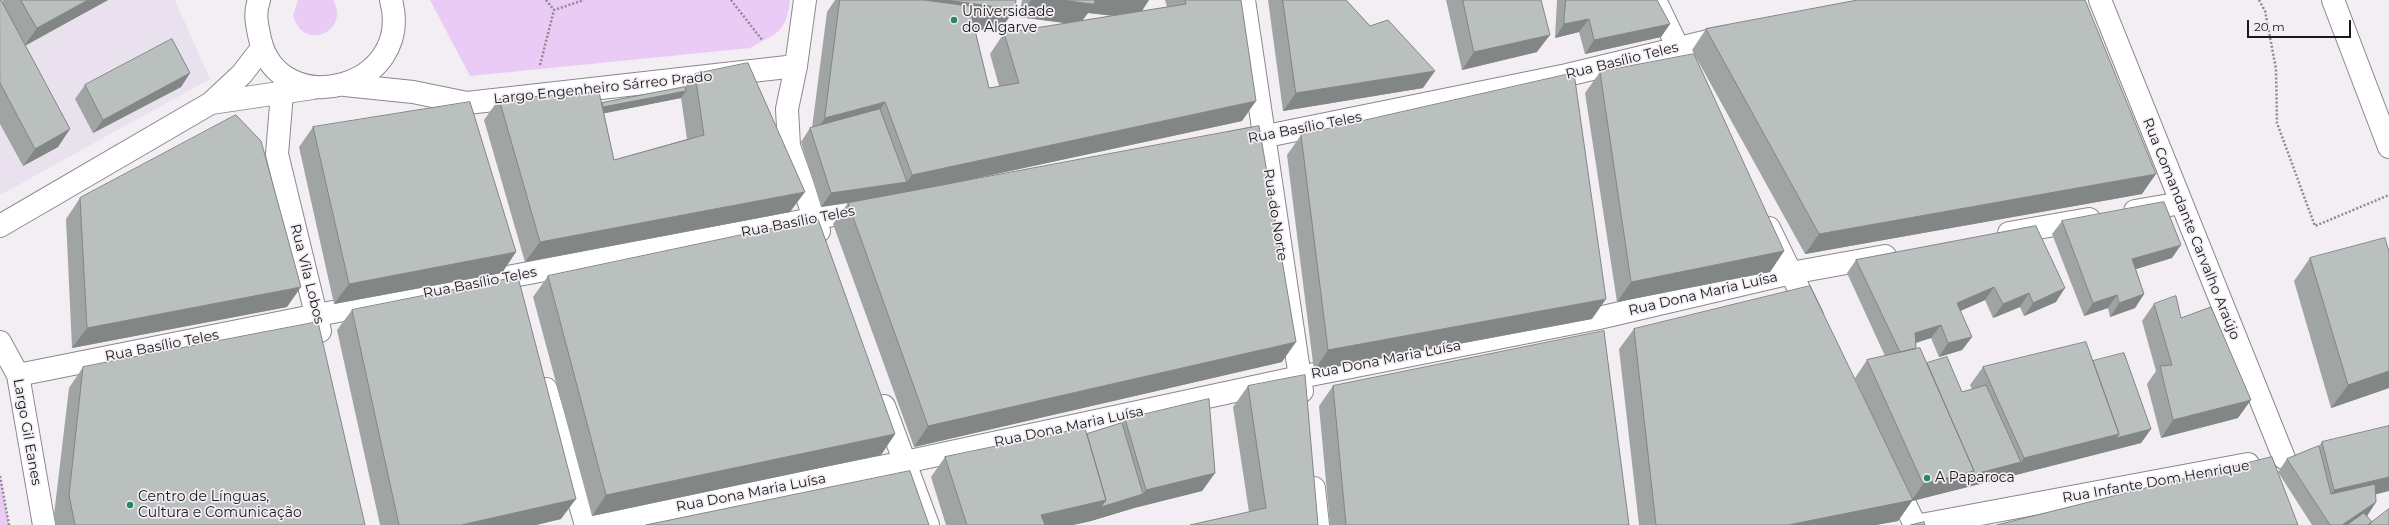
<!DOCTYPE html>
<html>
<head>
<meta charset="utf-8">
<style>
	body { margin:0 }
	#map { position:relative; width:2389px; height:525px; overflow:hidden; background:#f2eef4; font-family:Montserrat,sans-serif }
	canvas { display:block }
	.scale { position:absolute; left:2247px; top:20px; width:104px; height:18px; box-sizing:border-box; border:2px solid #19181a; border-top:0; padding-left:5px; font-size:12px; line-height:14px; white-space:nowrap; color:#19181a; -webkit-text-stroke:3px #f2eef4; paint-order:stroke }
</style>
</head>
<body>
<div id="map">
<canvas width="2389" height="525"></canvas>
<div class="scale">20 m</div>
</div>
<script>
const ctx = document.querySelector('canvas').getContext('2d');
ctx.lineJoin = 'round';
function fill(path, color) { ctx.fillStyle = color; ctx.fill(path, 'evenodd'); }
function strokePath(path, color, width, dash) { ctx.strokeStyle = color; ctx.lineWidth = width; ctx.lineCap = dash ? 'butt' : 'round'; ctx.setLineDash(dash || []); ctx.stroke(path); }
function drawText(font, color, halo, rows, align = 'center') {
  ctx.font = font + ' Montserrat,sans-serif'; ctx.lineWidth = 3.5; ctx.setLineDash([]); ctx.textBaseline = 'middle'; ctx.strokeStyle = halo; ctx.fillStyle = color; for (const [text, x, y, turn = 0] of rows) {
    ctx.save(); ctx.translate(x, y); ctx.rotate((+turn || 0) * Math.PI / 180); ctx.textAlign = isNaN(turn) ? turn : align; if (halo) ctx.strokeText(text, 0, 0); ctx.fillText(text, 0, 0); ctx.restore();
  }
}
fill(new Path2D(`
	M0,0H175L210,79L0,195Z`), '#e9e1ed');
fill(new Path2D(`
	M298,0H333C351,31 304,53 293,16Z
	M430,0H790C786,33 777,33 750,48L470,76Z
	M0,476L9,525H0Z`), '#e9cbf5');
const street = new Path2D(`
	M1244,0L1302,391
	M1655,0L1684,60
	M2333,0L2389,147
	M796,66L787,109L789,146L819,231
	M282,93L277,154L320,331
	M1232,143L1567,75L1725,37
	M2135,211L2181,203
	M1769,228L1812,316
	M2009,233L2089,219
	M0,342L18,375L44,525
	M18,375L513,276L870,208
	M546,389L586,525
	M884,406L928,525
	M1894,481L1915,525
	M1314,488L1318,525
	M592,525L905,462L1300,377L1599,318L1791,273L1885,256`);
const secondary = new Path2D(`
	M259,0C254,14 257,25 260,39C279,122 415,90 391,0
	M2100,0L2284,458
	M345,85L413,92L467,103L796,66L805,0
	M211,103L313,88
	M0,226L211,103L242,74L262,48
	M1921,525L2248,464`);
strokePath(street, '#8b888d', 24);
strokePath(secondary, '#8b888d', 24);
strokePath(new Path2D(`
	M546,0L554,10
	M731,0L763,41
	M2259,0L2265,11L2276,69L2277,123L2315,226L2389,195
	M540,65L554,10L584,0
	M0,476L9,525`), '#8e8b8f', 2.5, [2, 2]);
strokePath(street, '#fff', 22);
strokePath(secondary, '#fff', 22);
fill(new Path2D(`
	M0,0L2,2L3,0H108L25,46L58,147L23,166L0,124Z
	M835,0H1016L999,32L975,29L989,88L999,86L990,54L1004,33L1067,23L1019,17L1022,0H1149L1142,11L1167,7L1165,0H1241L1242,121L950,184L1282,362L914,447L833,224L848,203L862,201L821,207L801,142L810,128H812L827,12ZM1088,13L1113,16L1082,21Z
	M1268,0H1346L1370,26L1423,88L1283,111Z
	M1446,0H1541L1537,52L1462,70Z
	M1557,0H1657L1670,24L1661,37L1585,54L1579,32L1555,38Z
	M1706,29L2142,194L1805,254L1692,50Z
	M1600,72L1784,251L1770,272L1617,302L1585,93Z
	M190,73L181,87L93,133L75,99L85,85Z
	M695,74L790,212L525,262L484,120L499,99L602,103L685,87ZM681,98L687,139L614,160L604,113Z
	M313,127L502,273L334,304L299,147Z
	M1301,135L1592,319L1314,371L1287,155Z
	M80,198L287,307L72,348L66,219Z
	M2062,221L2172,258L2136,269L2144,294L2135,308L2110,317L2108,308L2084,316L2052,234Z
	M2036,226L2056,302L2024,316L2020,307L1993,318L1985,300L1960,311L1972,337L1962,350L1939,357L1931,338L1916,343V348L1927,363L1962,392L1972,389L1970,385L1983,367L2093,361L2151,429L2141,443L1912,501L1898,521L1876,525H1639L1619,349L1634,329L1868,408L1855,378L1867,360L1885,356L1847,273L1856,260Z
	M2310,258L2389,388L2331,408L2294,281Z
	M548,276L895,434L881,455L592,516L533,297Z
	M2154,304L2181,318L2238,418L2161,438L2147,384L2156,371L2142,321Z
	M352,310L561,519L536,525H380L337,330Z
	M83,367L365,525H56L54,515L69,388Z
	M1248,386L1318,525L1249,512L1233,407Z
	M1333,386L1629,525H1330L1319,406Z
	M1125,419L1215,473L1202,491L1134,508L1091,521L1073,525H946L931,477L945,457L1087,434L1122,423Z
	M2322,442L2375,495L2376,502L2367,516L2372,522L2389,525H2312L2278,472L2287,459L2319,446Z`), '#a0a5a3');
fill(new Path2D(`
	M88,0H108L24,46L37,28Z
	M868,0H946L1015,9L999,32L858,14Z
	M1031,0H1149L1137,18L1088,13L1079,25L1019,17Z
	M1589,19L1579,32L1555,38L1564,24Z
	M1670,24L1661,37L1585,54L1594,40Z
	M1550,35L1537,52L1462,70L1474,52Z
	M1435,71L1423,88L1283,111L1296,93Z
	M190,73L181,87L93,133L103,120Z
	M686,91L681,98L586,117L591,109Z
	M1256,101L1242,121L898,195L821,207L831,193L907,182L912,175Z
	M885,102L871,123L813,136L825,118Z
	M70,129L58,147L23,166L35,149Z
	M2156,174L2142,194L1805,254L1819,234Z
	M805,192L790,212L525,262L540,242Z
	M2181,245L2172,258L2123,273L2132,259Z
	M1784,251L1770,272L1617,302L1631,282Z
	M516,252L502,273L334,304L349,284Z
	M301,287L287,307L72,348L87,328Z
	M1994,287L1985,300L1947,317L1957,303Z
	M2065,288L2056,302L2024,316L2033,303Z
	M2029,293L2020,307L1993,318L2003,304Z
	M2144,294L2135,308L2110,317L2119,303Z
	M2117,295L2108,308L2084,316L2093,303Z
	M1606,299L1592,319L1314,371L1328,350Z
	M1941,325L1931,338L1905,346L1915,333Z
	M1972,337L1962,350L1939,357L1948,343Z
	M1296,342L1282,362L914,447L928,426Z
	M2389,371V388L2331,408L2348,385Z
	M2251,400L2238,418L2161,438L2173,420Z
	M2151,429L2141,443L2012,476L2024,458L2119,434Z
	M895,434L881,455L592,516L606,495Z
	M2021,462L2012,476L1912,501L1898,521L1876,525H1788L1912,500L1923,484L1974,471Z
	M1215,473L1202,491L1134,508L1091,521L1073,525H1034L1041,515L1106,500L1143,494L1146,490Z
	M2389,477V491L2322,508L2334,490Z
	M576,499L561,519L536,525H461Z
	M2376,502L2367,516L2352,525H2342Z`), '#828684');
const building = new Path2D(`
	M0,0H1L70,129L35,149L0,83Z
	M21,0H88L37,28Z
	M840,0H924L969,6L989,88L1019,83L1004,33L1186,4L1185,0H1241L1256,101L912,175L885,102L825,118Z
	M946,0H1016L1015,9Z
	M1061,0H1095L1094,4Z
	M1283,0H1346L1370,26L1388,20L1435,71L1296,93Z
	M1463,0H1541L1550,35L1474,52Z
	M1566,0H1657L1670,24L1594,40L1589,19L1564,24Z
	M1858,0H2085L2156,174L1819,234L1706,29Z
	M172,39L190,73L103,120L85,85Z
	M1694,54L1784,251L1631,282L1600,72Z
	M748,63L805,192L540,242L499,99L599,92L614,160L704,135L695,74Z
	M1574,73L1606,299L1328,350L1301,135Z
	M685,87L686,91L603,107L602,103Z
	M470,102L516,252L349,284L313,127Z
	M880,109L907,182L831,193L810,128Z
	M236,115L261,141L301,287L87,328L80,198Z
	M1259,126L1296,342L928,426L848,203Z
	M2164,202L2181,245L2132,259L2144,294L2119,303L2117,295L2093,303L2062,221Z
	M818,219L895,434L606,495L548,276Z
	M2036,226L2065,288L2033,303L2029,293L2003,304L1994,287L1957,303L1972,337L1948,343L1941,325L1915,333L1916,348L1900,352L1856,260Z
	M2385,238L2389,252V371L2348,385L2310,258Z
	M518,277L576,499L461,525H399L352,310Z
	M1810,286L1913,500L1788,525H1656L1634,329Z
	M2176,296L2181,318L2211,307L2251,400L2173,420L2160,366L2172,365L2154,304Z
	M318,322L365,525H75L69,495L83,367Z
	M1604,331L1629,525H1346L1333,386Z
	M2086,342L2119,434L2024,458L1983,367Z
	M1920,348L1974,471L1923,484L1867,360Z
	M2124,353L2151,429L2116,438L2119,434L2093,361Z
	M1947,357L1962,392L1986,385L2021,462L1971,475L1974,471L1927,363Z
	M1305,375L1318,525H1190L1266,508L1248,386Z
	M1209,399L1215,473L1146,490L1125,419Z
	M1122,423L1143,494L1101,507L1106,500L1087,434Z
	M2389,426V477L2334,490L2322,442Z
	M1085,428L1106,500L1041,515L1045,525H967L945,457Z
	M2319,446L2331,494L2375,484L2376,502L2342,525H2330L2287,459Z
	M2272,457L2298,525H1997Z
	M910,471L929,525H646Z
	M2389,509V525H2368Z
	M2364,513L2372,522L2368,525H2347Z
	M1924,522L1925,525H1911Z`);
fill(building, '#bac0bd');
strokePath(building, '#828684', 1);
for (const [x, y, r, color] of [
	[954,20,4,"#278962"],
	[1927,478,4,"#278962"],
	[130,505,4,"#278962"]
]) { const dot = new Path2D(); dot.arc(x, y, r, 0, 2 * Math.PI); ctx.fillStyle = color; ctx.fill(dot); strokePath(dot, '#f2eef4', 1.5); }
drawText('14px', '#19181a', '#f2eef4', [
	["Universidade",962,12],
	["do Algarve",962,28],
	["A Paparoca",1935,478],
	["Centro de Línguas,",138,497],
	["Cultura e Comunicação",138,513]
], 'left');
drawText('14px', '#19181a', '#f2eef4', [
	["Rua Basílio Teles",1622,61,-14],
	["Largo Engenheiro Sárreo Prado",603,88,-6],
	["Rua Basílio Teles",1305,128,-11],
	["Rua do Norte",1275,215,81],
	["Rua Basílio Teles",798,222,-11],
	["Rua Comandante Carvalho Araújo",2191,229,68],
	["Rua Vila Lobos",307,274,76],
	["Rua Basílio Teles",480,283,-11],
	["Rua Dona Maria Luísa",1703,294,-13],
	["Rua Basílio Teles",162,346,-11],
	["Rua Dona Maria Luísa",1386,360,-11],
	["Rua Dona Maria Luísa",1069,427,-12],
	["Largo Gil Eanes",27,432,80],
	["Rua Infante Dom Henrique",2156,482,-10],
	["Rua Dona Maria Luísa",751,493,-11]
]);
</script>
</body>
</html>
